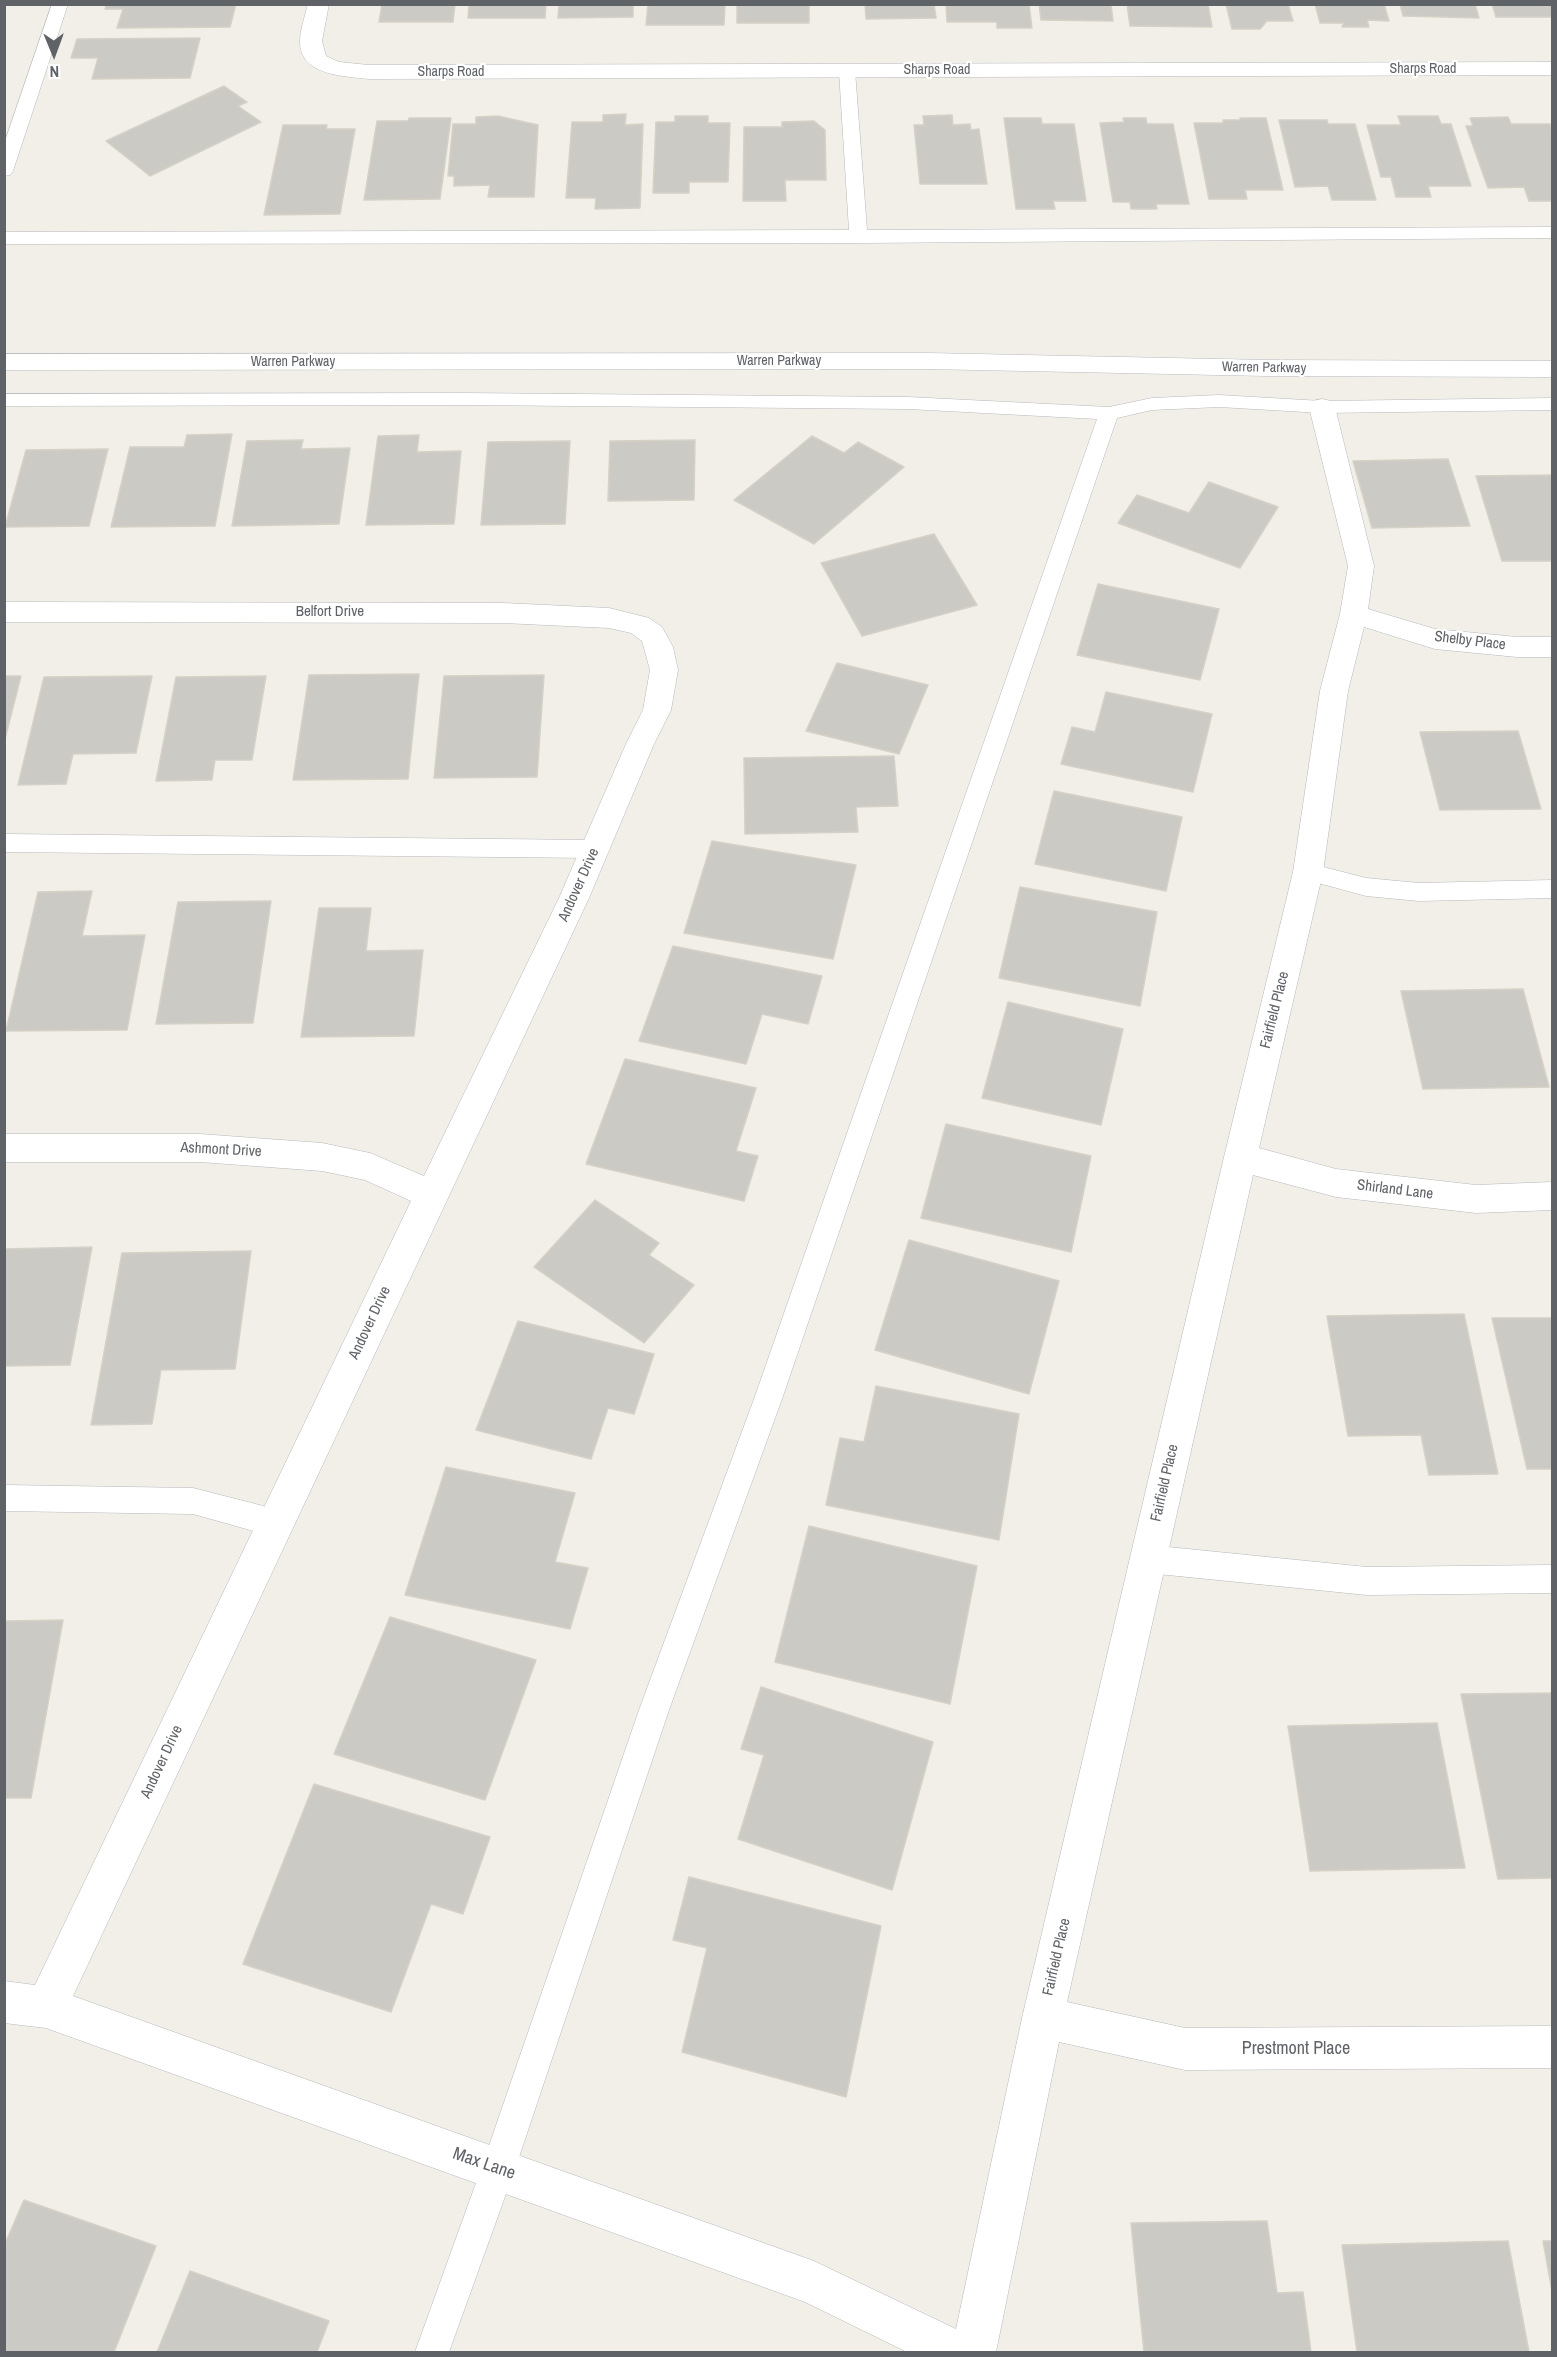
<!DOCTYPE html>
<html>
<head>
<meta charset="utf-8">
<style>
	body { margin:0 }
	#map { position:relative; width:1557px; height:2357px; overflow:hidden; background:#f1efe8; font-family:"Archivo Narrow",sans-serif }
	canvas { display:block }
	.frame { position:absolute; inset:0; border:6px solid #5f6368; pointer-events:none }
	.north { position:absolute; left:24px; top:24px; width:60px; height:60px; -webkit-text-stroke:4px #fff; paint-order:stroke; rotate:179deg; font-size:16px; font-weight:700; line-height:24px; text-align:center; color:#5f6368 }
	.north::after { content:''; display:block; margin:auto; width:21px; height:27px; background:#5f6368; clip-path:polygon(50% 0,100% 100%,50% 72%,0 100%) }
</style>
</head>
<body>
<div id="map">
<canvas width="1557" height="2357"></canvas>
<div class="frame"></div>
<div class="north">N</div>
</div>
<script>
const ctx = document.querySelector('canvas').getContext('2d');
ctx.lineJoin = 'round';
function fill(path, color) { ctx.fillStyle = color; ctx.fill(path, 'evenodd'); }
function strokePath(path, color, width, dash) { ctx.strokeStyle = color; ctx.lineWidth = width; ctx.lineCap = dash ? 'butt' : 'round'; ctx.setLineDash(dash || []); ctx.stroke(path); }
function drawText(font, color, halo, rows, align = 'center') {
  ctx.font = font + ' "Archivo Narrow",sans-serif'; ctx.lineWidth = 4.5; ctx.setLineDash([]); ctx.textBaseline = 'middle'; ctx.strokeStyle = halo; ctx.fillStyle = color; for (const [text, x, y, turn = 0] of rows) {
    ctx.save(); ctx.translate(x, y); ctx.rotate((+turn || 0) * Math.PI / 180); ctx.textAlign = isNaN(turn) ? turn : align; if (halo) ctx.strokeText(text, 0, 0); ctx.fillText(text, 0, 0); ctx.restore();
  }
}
const building = new Path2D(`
	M107,4H236L230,27L117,28L123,9H105Z
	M382,4H455L453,22H379Z
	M469,4H546L545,18H468Z
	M559,4H633V17L558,18Z
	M648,4H725L724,25H646Z
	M737,4H809V23H737Z
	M865,4H934L936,18L866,19Z
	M946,4H1029L1032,28H997V22H947Z
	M1039,4H1111L1113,21L1041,20Z
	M1127,4H1208L1212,27L1130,26Z
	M1226,4H1288L1293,21H1267L1260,29H1232Z
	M1315,4H1384L1389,21L1367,20L1369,27H1342L1344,23H1320Z
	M1400,4H1475L1479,18L1403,16Z
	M1492,4H1552V17H1496Z
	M200,38L190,78L92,79L98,58H71L77,39Z
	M224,86L247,102L238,106L261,122L150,176L106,141Z
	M626,114L625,125L643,124L640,208L595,209L596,198H566L572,122H603V115Z
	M952,115L953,125L970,124L971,130L979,129L987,184H920L914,125H924L923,116Z
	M498,116L538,125L534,197H488L490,185L454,186V176H448L453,124H476V117Z
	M675,116H708V123H730L728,182H689V193H653L656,122H675Z
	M1398,116H1438L1441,124H1451L1471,186H1428L1431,197H1396L1391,177H1381L1367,125H1401Z
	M1508,117L1511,124H1550L1552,131V201H1529L1524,187L1488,188L1466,126H1473L1470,118Z
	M409,118H451L440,199L364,200L377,121H408Z
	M1004,118H1041L1042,124H1074L1086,201H1053L1055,209H1016Z
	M1123,118H1146L1147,124H1173L1189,204H1156L1157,209H1131L1130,202H1113L1100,123L1124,122Z
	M1240,118H1266L1283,190H1245L1247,199H1209L1194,123H1223V120H1241Z
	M1279,120H1327L1328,124H1355L1376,200H1332L1328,186L1295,187Z
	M814,121L825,130L826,180H785L786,201H743L744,127H782V122Z
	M283,125H327L326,129H355L340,214L264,215Z
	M232,434L215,526L111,527L130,447H184L187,435Z
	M419,435L417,452L461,451L454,524L366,525L378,436Z
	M812,436L844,453L858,442L904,467L814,544L734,500Z
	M303,440L301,449L350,448L339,524L232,526L247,441Z
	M695,440L694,500L608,501L610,441Z
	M570,441L565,524L481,525L488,442Z
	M108,449L89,526L5,527L26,450Z
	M1448,459L1470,526L1372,528L1353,461Z
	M1552,475V561H1502L1476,476Z
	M1209,482L1278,507L1240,568L1118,523L1137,495L1189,513Z
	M934,534L977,605L862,636L821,563Z
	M1098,584L1219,609L1200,680L1077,655Z
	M837,663L928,685L899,754L806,731Z
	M419,674L408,779L293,780L309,675Z
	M544,675L537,777L434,778L444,676Z
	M4,676H21L4,743Z
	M152,676L136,753L73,754L66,784L18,785L44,677Z
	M266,676L252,760H215L212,780L156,781L176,677Z
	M1106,692L1212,714L1193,792L1061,764L1072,727L1095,732Z
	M1518,731L1541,809L1440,810L1420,732Z
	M894,756L898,806L856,807L858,832L745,834L744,758Z
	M1054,791L1182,817L1166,891L1035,864Z
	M712,841L856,865L833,959L684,933Z
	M1020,887L1157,912L1140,1006L999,978Z
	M92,891L82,936L145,935L127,1030L6,1031L38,892Z
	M271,901L253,1023L156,1024L178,902Z
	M319,908H371L366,951L423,950L414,1036L301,1037Z
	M673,946L822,976L808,1024L762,1014L746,1064L639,1041Z
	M1523,989L1549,1087L1423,1089L1401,991Z
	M1008,1002L1123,1029L1101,1125L982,1098Z
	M625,1059L756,1088L736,1151L758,1156L744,1201L586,1164Z
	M946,1124L1091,1156L1071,1252L921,1218Z
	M595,1200L659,1243L649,1255L694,1285L644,1343L534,1267Z
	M909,1240L1059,1281L1029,1394L875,1350Z
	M92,1247L70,1365L4,1366V1249Z
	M251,1251L235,1369L161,1370L152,1424L91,1425L122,1253Z
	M1464,1314L1498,1474L1429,1475L1421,1435L1348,1436L1327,1316Z
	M1492,1318H1552V1469H1527Z
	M518,1321L654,1354L634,1414L608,1408L591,1459L476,1430Z
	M876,1386L1019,1414L999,1540L826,1505L840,1438L864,1442Z
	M446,1467L575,1493L555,1562L588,1568L570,1629L405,1595Z
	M809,1526L977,1566L950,1704L775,1662Z
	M390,1617L536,1660L485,1800L334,1754Z
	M63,1620L31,1798H4V1621Z
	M761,1687L933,1742L892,1890L738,1839L764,1755L741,1749Z
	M1552,1693V1878L1498,1879L1461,1694Z
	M1437,1723L1465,1868L1310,1871L1288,1726Z
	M314,1784L490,1837L463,1914L431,1904L391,2012L243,1964Z
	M689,1877L881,1926L846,2097L682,2052L707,1948L673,1940Z
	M24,2200L156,2246L114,2352H4V2246Z
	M1267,2221L1277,2293L1303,2292L1311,2352H1144L1131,2223Z
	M1508,2241L1529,2352H1357L1342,2245Z
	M1543,2241H1552V2291Z
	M190,2271L329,2321L317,2352H157Z`);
fill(building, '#cccac5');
strokePath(building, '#d6d1c6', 1.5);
const lane = new Path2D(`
	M52,4H68L13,171L10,175L4,176V144Z
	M847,66L855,71L867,230L1552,227V238L859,243L4,244V232L849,230L839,71Z
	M464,393L908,397L1109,407L1152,398L1219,395L1322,401L1552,398V410L1322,413L1219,407L1152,410L1117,418L782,1399L669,1710L515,2169L449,2352H415L481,2169L639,1710L754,1399L1097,419L908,409L464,405L4,406V394Z
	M4,834L595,840L603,843L606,849L603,855L595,858L4,852Z
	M1308,863L1366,878L1419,883L1552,880V898L1419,901L1366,896L1300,878L1296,872L1300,866Z
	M4,1485L193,1488L275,1509L285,1513L289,1523L285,1533L275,1537L193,1514L4,1511Z
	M1148,1545L1367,1567L1552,1565V1593L1367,1595L1148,1573L1138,1569L1134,1559L1138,1549Z`);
const street = new Path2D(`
	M308,4H329L322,41L326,56L339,62L369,65L1552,62V75L369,79C345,76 300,76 300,42C300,29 305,17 308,4Z
	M1322,399L1331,401L1335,407L1374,566L1368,609L1435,629L1517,637H1552V657H1517L1435,649L1364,627L1348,691L1323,872L1259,1148L1336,1169L1476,1185L1552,1182V1210L1476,1213L1336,1197L1253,1175L1067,2002L1185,2028L1552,2026V2068L1185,2070L1059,2042L996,2352H907L805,2302L46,2028L4,2023V1981L35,1985L411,1201L365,1180L322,1171L200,1162H4V1134H200L322,1143L370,1153L424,1176L559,898L626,744L643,710L650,670L642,641L631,633L609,628L503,623L4,622V602L503,603L609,608L649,618L662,627L673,647L678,670L671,710L654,744L589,898L73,1996L814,2261L956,2329L1022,2018L1224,1157L1293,872L1320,691L1340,614L1348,566L1309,407L1313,401Z`);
const secondary = new Path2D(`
	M927,353L1267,360L1552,361V377L1267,376L927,369L4,370V354Z`);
strokePath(lane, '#b5b8bc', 1);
strokePath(street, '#b5b8bc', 1);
strokePath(secondary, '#b6babf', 1);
fill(lane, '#fff');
fill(street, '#fff');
fill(secondary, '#fff');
drawText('14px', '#5f6368', '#fff', [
	["Sharps Road",1423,69],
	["Sharps Road",937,70],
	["Sharps Road",451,72],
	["Warren Parkway",779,361],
	["Warren Parkway",293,362],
	["Warren Parkway",1264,368,1]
]);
drawText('15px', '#5f6368', '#fff', [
	["Belfort Drive",330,612],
	["Shelby Place",1470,641,7],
	["Andover Drive",579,885,-66],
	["Fairfield Place",1275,1010,-76],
	["Ashmont Drive",221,1150,3],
	["Shirland Lane",1395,1190,7],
	["Andover Drive",370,1323,-65],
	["Fairfield Place",1165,1483,-77],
	["Andover Drive",162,1762,-65],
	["Fairfield Place",1057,1957,-77]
]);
drawText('18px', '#5f6368', '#fff', [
	["Prestmont Place",1296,2049],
	["Max Lane",484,2164,19]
]);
</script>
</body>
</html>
